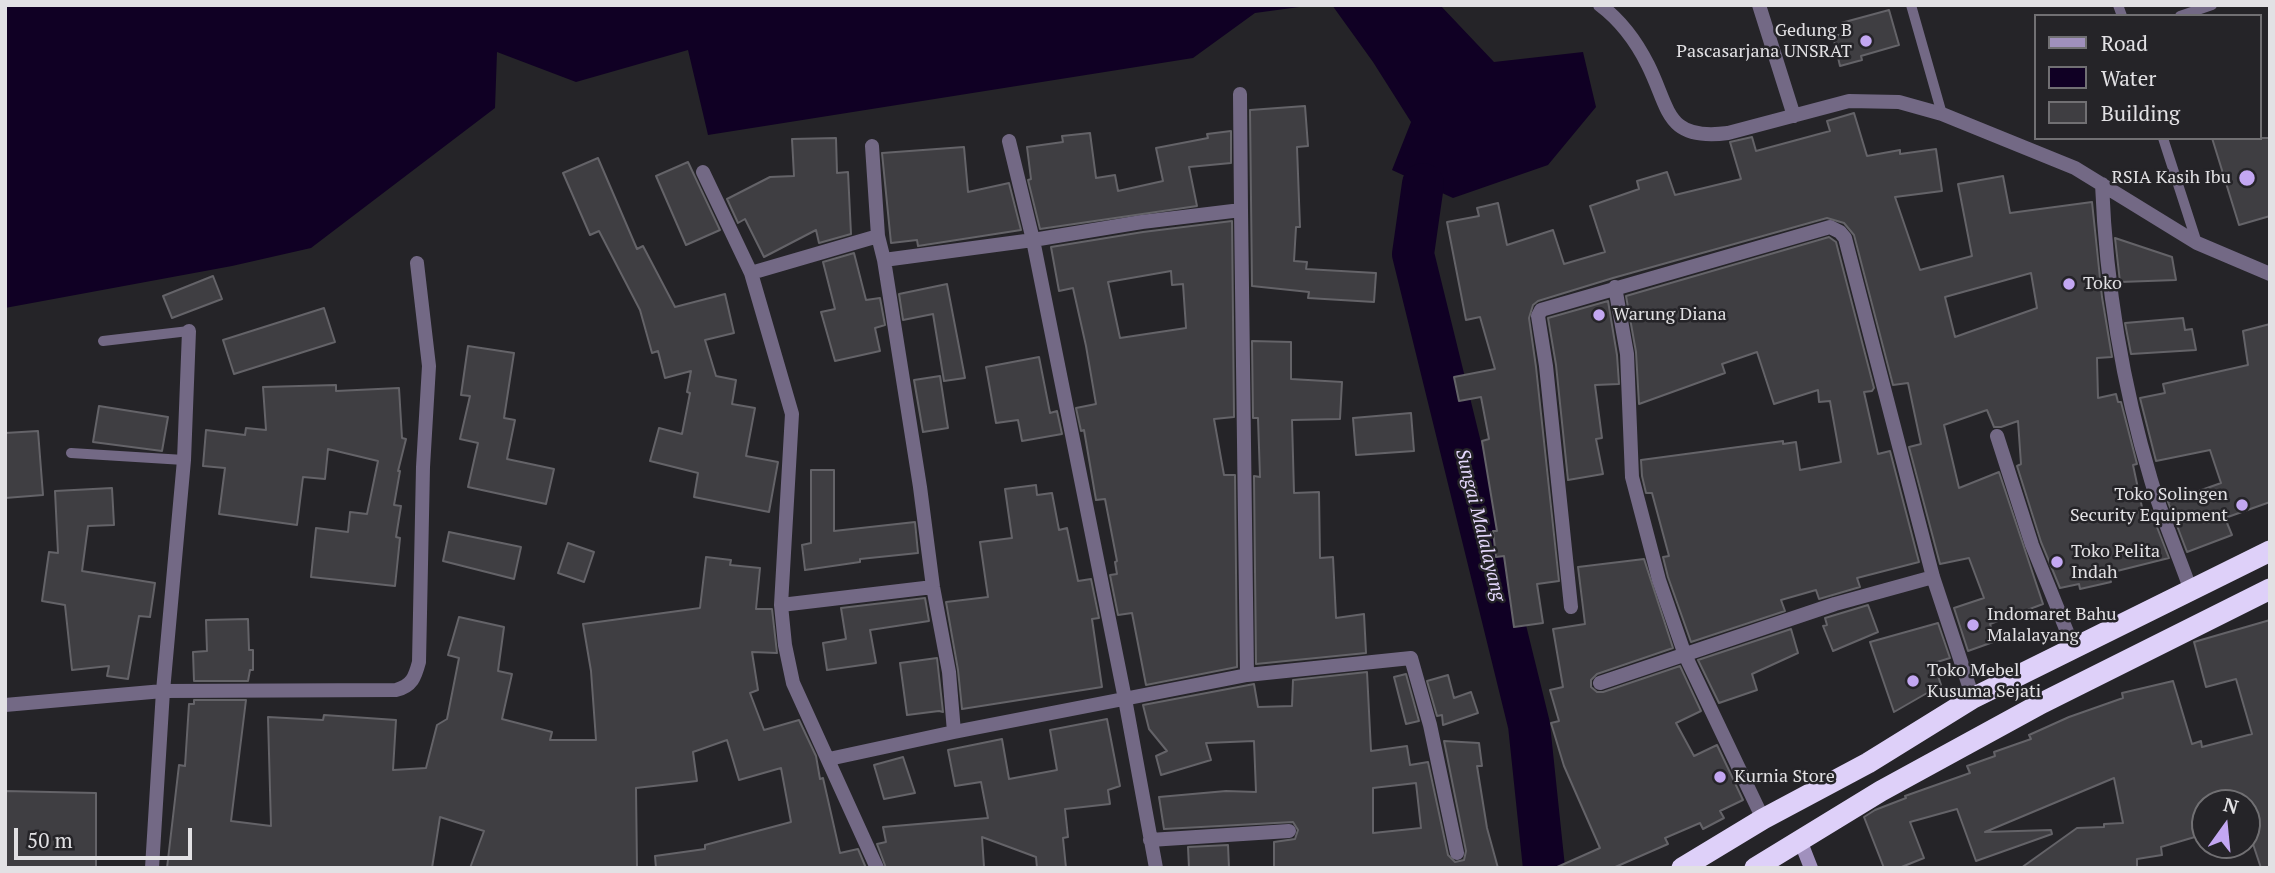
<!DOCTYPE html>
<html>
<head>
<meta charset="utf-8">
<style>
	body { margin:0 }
	#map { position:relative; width:2275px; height:873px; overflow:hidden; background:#252428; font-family:"PT Serif",serif }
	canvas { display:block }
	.frame { position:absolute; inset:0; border:7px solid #e2e1e4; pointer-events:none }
	.legend { position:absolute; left:2034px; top:14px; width:228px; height:126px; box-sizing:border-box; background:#252428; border:2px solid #717073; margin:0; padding:9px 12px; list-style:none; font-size:21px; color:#e2e1e4 }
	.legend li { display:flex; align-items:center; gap:14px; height:35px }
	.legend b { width:35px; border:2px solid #717073 }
	.north { position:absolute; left:2191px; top:789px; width:70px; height:70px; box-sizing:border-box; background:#252428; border:2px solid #717073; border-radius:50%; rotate:15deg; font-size:19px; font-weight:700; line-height:28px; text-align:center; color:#e2e1e4 }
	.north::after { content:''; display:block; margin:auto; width:24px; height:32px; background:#c3a7f2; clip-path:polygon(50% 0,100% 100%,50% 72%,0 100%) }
	.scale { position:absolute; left:14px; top:828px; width:178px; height:32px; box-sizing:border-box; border:4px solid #e2e1e4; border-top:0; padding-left:9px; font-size:21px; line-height:24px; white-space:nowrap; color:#e2e1e4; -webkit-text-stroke:5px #252428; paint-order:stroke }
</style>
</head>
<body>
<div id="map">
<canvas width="2275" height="873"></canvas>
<div class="frame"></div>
<ul class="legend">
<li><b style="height:9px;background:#a090bd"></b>Road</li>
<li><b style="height:19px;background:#100024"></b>Water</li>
<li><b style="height:19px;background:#3f3e42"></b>Building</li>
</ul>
<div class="north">N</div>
<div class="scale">50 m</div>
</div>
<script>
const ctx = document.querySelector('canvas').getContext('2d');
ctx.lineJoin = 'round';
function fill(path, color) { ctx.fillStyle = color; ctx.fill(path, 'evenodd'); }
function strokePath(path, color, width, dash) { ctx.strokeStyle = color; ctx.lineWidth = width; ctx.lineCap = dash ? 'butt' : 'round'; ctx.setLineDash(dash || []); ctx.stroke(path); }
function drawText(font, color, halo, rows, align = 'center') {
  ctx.font = font + ' "PT Serif",serif'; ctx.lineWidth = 5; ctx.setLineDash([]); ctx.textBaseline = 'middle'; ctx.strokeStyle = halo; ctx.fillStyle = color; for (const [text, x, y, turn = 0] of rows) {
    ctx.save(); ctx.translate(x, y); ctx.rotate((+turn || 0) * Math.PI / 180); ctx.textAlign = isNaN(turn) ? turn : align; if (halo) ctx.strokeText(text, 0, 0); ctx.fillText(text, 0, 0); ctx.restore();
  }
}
fill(new Path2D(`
	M5,5H1314L1255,13L1193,58L708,135L688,50L576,82L497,52L495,108L311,248L232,266L5,308Z
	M1332,5H1440L1494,62L1583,52L1596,107L1548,165L1453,198L1392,170L1411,122L1373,62Z`), '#100024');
strokePath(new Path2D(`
	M1423,184L1413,254L1529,725L1544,868`), '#100024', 42);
const building = new Path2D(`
	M1889,10L1899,45L1861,56L1862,60L1840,66L1833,36L1844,34L1841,23Z
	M1305,106L1308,146L1297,147L1300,227H1296L1294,261L1307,262L1306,269L1376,273L1374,302L1308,298L1309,292L1252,286L1250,110Z
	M1854,113L1867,156L1900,150V154L1936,149L1942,191L1895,197L1920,270L1972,256L1958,184L2003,176L2010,213L2092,202L2102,297L2112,357L2097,358L2098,398L2116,394L2118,402H2121L2137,464L2133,465L2143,512L2150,509L2169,558L2109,573L2111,582L2080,589L2079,584L2060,588L2041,542L2017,466L2021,464L2018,421L2001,427H1994L1987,410L1944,425L1959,488L1999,472L2043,604L1990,624L1996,641L1968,651L1954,608L1984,598L1969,558L1940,564L1909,447L1921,444L1908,383L1893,385L1854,235L1844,223L1827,218L1613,278L1538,301L1533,305L1529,318L1536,367L1559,581L1537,584L1543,623L1514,627L1504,556L1496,557L1493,531H1497L1482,441L1489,439L1481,397L1459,401L1454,377L1495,369L1480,317L1466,320L1447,222L1479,216L1477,208L1498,203L1507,245L1553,230L1564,264L1605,252L1590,206L1639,189L1637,181L1667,172L1675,195L1741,179L1730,142L1752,137L1756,151L1830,131L1827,121ZM2031,273L2037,308L1955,337L1945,297Z
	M1231,131V163L1189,167L1197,206L1040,229L1028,180L1031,179L1027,147L1063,142L1062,136L1090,133L1096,178L1115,175L1118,191L1163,181L1156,148L1208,138L1207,134Z
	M836,138L837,173L848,172L851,234L819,243L816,230L764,257L745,219L738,223L727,199L770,177L794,176L792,139Z
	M2212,138H2270V216L2239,225Z
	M964,147L968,192L1009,183L1021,230L918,246L917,240L891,243L882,153Z
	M598,158L637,249L643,246L675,307L725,294L734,333L705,340L716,376L736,380L732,404L755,408L746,456L778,462L769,512L694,497L698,473L650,461L659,428L682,434L690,393L687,392L691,371L665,378L658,351L652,353L640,310L599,231L590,235L563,173Z
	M688,162L720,230L686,245L656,176Z
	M1232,221L1234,417L1214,419L1224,475H1235L1237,667L1146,685L1132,613L1118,615L1110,575L1117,574L1115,562L1117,561L1105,499L1096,500L1084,430L1081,431L1076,408L1096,404L1086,346L1073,288L1059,291L1051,247L1143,232ZM1171,271L1172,285L1183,284L1186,328L1120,338L1108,282Z
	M1829,237L1836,242L1874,388L1872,391L1864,392L1878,454L1890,451L1919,562L1857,578L1860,587L1819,599L1816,590L1781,600L1785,611L1691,642L1668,577L1663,557L1669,556L1652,493H1646L1642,476L1641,460L1783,441V444L1796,442L1800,470L1841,462L1830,401L1819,402L1818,390L1774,404L1757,352L1722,364L1725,373L1639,404L1636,352L1626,296Z
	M2115,238L2172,257L2176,280L2120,282Z
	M854,253L866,300L880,298L885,325L875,328L880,351L835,361L821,312L835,309L823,262Z
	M213,276L222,299L172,318L163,296Z
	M947,284L965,378L944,381L933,314L903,320L899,294Z
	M1608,301L1617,355L1619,384L1595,385L1602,438L1596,439L1603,474L1568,480L1556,365L1548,318Z
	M324,308L335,342L234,374L223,340Z
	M2183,318L2185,330L2192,329L2196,350L2131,354L2125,323Z
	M2270,324V502L2225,518L2232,535L2187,552L2168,502L2221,483L2210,450L2156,461L2140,398L2165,393L2163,384L2248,365L2243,331Z
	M1252,341L1291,342V379L1342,382L1340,419L1292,420L1294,493L1319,492L1320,558L1333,557L1336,618L1364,614L1366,653L1256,664L1254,476L1260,477L1258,418H1253Z
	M468,346L514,353L504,418L515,420L507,459L554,469L546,504L468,487L478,443L460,439L470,396L461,395Z
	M1039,357L1050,413L1057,411L1062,434L1022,441L1018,420L996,423L986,367Z
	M940,376L948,428L923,432L914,380Z
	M336,385V391L399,388L402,438L406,439L398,471H400L394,505L401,506L396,537L400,538L395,586L311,577L316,528L348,532L350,512L367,514L378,461L328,449L325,479L303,477L297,525L219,514L225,468L203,466L206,430L245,435L246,428L266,430L263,387Z
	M99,406L168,417L162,451L93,442Z
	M1411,413L1414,451L1356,455L1353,418Z
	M38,431L43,495L5,498V433Z
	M811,470H834V531L915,522L918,553L860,559V562L805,570L802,545L811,543Z
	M1036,485L1037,495L1052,493L1059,530L1067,528L1078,581L1091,579L1099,618L1092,619L1102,687L962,709L958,670L946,602L988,597L980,542L1012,538L1005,489Z
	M112,488L114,525L88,526L82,571L155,583L150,617L139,616L128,679L107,676L109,666L72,670L65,605L42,601L49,552L58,553L55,491Z
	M449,532L521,547L514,579L443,561Z
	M568,543L594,552L584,582L558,573Z
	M706,557L731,560L730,565L760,568L756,609H772L777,653L752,652L758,690L750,693L764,730L799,720L816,756L820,779L823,778L840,853L858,849L866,868H656L655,856L705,849V845L791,822L781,768L739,780L727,740L693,752L697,781L636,788L637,868H470L484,831L440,817L432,868H167L179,765L185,766L189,704H194V700H246L231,821L271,826L268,717L323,720L324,715L396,720L393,770L426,768L437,725L447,719L459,658L448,655L459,617L504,627L498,671L512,674L502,719L552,732L550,740H596L591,671L583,624L700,608Z
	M1644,559L1673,648L1597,674L1591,680V687L1597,692H1603L1680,666L1701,711L1676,723L1694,756L1717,745L1743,800L1720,811L1724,818L1703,829L1700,823L1665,838L1668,844L1613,868H1555L1600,848L1564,766L1551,723L1559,721L1550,690L1563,687L1553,629L1585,624L1578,567Z
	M925,598L929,621L870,630L876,663L827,670L823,643L846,639L841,608Z
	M1868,605L1878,632L1833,651L1823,626L1827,625L1825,618Z
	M248,619L249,650H253V670H250L248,681H194L193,652L207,651L206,620Z
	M2270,620V868H2261L2252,841L2247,842V803H2205V834L2161,847L2162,855L2137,859V868H2021L2077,828L2104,827V824L2123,823L2114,778L1985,832L2051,830L2052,834L1976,861L1957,809L1910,822L1924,858L1899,868H1884L1864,817L1875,810L1906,798L1905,796L1970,773L1967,766L1995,756L1994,752L2031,739L2029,735L2069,717L2123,698L2122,693L2173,681L2192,744L2201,741L2202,747L2252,734L2236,679L2206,687L2194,642Z
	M1938,623L1950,658L1934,663L1941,685L1894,712L1870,642Z
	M1791,629L1798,653L1752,674L1757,690L1719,703L1698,660Z
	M937,658L943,712L939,711L907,715L900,663Z
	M1367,672L1371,751L1407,746L1410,765L1428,762L1448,855L1455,862L1464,860L1466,851L1444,741L1479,743L1482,766H1477L1487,828L1498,868H1274V842L1295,839L1298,830L1293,822L1164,829L1159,797L1226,791L1256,792L1254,741L1206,743L1211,760L1161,775L1156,756L1167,751L1149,729L1143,705L1254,684L1258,707L1292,706L1293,680ZM1416,783L1421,828L1373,833V788Z
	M1406,674L1419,721L1406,724L1394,677Z
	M1448,675L1454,698L1471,692L1478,713L1443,725L1442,715L1437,716L1427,681Z
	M1107,719L1120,786L1108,790L1110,804L1065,809L1068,837L1063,838L1066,868H1037L1036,857L982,837L984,867L886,868L877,844L886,842L883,827L988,818L981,782L955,786L948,750L1002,739L1009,779L1057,770L1050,730Z
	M903,757L915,793L884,799L874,765Z
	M5,791L96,793V868H5Z
	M1228,845L1229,868H1189L1188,847Z`);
fill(building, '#3f3e42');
strokePath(building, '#646368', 2);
strokePath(new Path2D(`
	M1911,5L1942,114
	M2118,5L2122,16
	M2180,16L2212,5
	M2163,138L2197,243
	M103,341L189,331
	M71,453L184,460`), '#736985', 10);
strokePath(new Path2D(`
	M1600,5C1620,20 1637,43 1648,65C1670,109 1665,141 1728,133L1849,101L1899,102L1942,114L2075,168L2197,243L2270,274
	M1759,5L1794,116
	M1240,94L1241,210
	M1009,141L1033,240L1142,222L1241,210L1247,675
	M872,146L878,236L884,260
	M703,172L751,273L792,414L781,605L785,645L793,683L877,868
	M2102,184C2106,284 2122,383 2151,480C2162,517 2178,554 2191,591
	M751,273L878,236
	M1615,287L1627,354L1632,477L1659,580L1685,655L1763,819
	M1997,436L2032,545L2074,649
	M781,605L933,587
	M1571,607L1546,366L1538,316L1541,310L1830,227L1840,232L1845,238L1933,577L1973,698
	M1600,683L1835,604L1933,577
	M5,705L163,691L396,690C412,686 415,677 419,662L423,467L429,366L417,263
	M954,732L949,672L933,587L920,487L884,260L1033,240L1125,699L1156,868
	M829,759L954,732L1247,675L1411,658L1430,725L1457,853
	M1150,840L1289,831
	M152,868L163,691L184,460L189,331`), '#736985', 14);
strokePath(new Path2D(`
	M1800,840L1811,868`), '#a090bd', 14);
strokePath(new Path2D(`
	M1682,868L1763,819L1868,763L1973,698L2270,551
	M1755,868L1881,791L2042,703L2270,589`), '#ded0f9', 21);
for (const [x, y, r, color] of [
	[1866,41,7,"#c3a7f2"],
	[2247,178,9,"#c3a7f2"],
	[2069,284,7,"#c3a7f2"],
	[1599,315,7,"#c3a7f2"],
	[2242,505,7,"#c3a7f2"],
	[2057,562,7,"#c3a7f2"],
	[1973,625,7,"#c3a7f2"],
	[1913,681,7,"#c3a7f2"],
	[1720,777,7,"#c3a7f2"]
]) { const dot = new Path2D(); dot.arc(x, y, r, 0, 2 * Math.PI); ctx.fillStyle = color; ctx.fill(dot); strokePath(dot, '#252428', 2.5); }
drawText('18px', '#e2e1e4', '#252428', [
	["Gedung B",1852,31,"right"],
	["Pascasarjana UNSRAT",1852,52,"right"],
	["RSIA Kasih Ibu",2231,178,"right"],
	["Toko",2083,284],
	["Warung Diana",1613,315],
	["Toko Solingen",2228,495,"right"],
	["Security Equipment",2228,516,"right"],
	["Toko Pelita",2071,552],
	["Indah",2071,573],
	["Indomaret Bahu",1987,615],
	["Malalayang",1987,636],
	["Toko Mebel",1927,671],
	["Kusuma Sejati",1927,692],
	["Kurnia Store",1734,777]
], 'left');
drawText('italic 19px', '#e6d9fe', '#252428', [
	["Sungai Malalayang",1480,525,76]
]);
</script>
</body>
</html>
